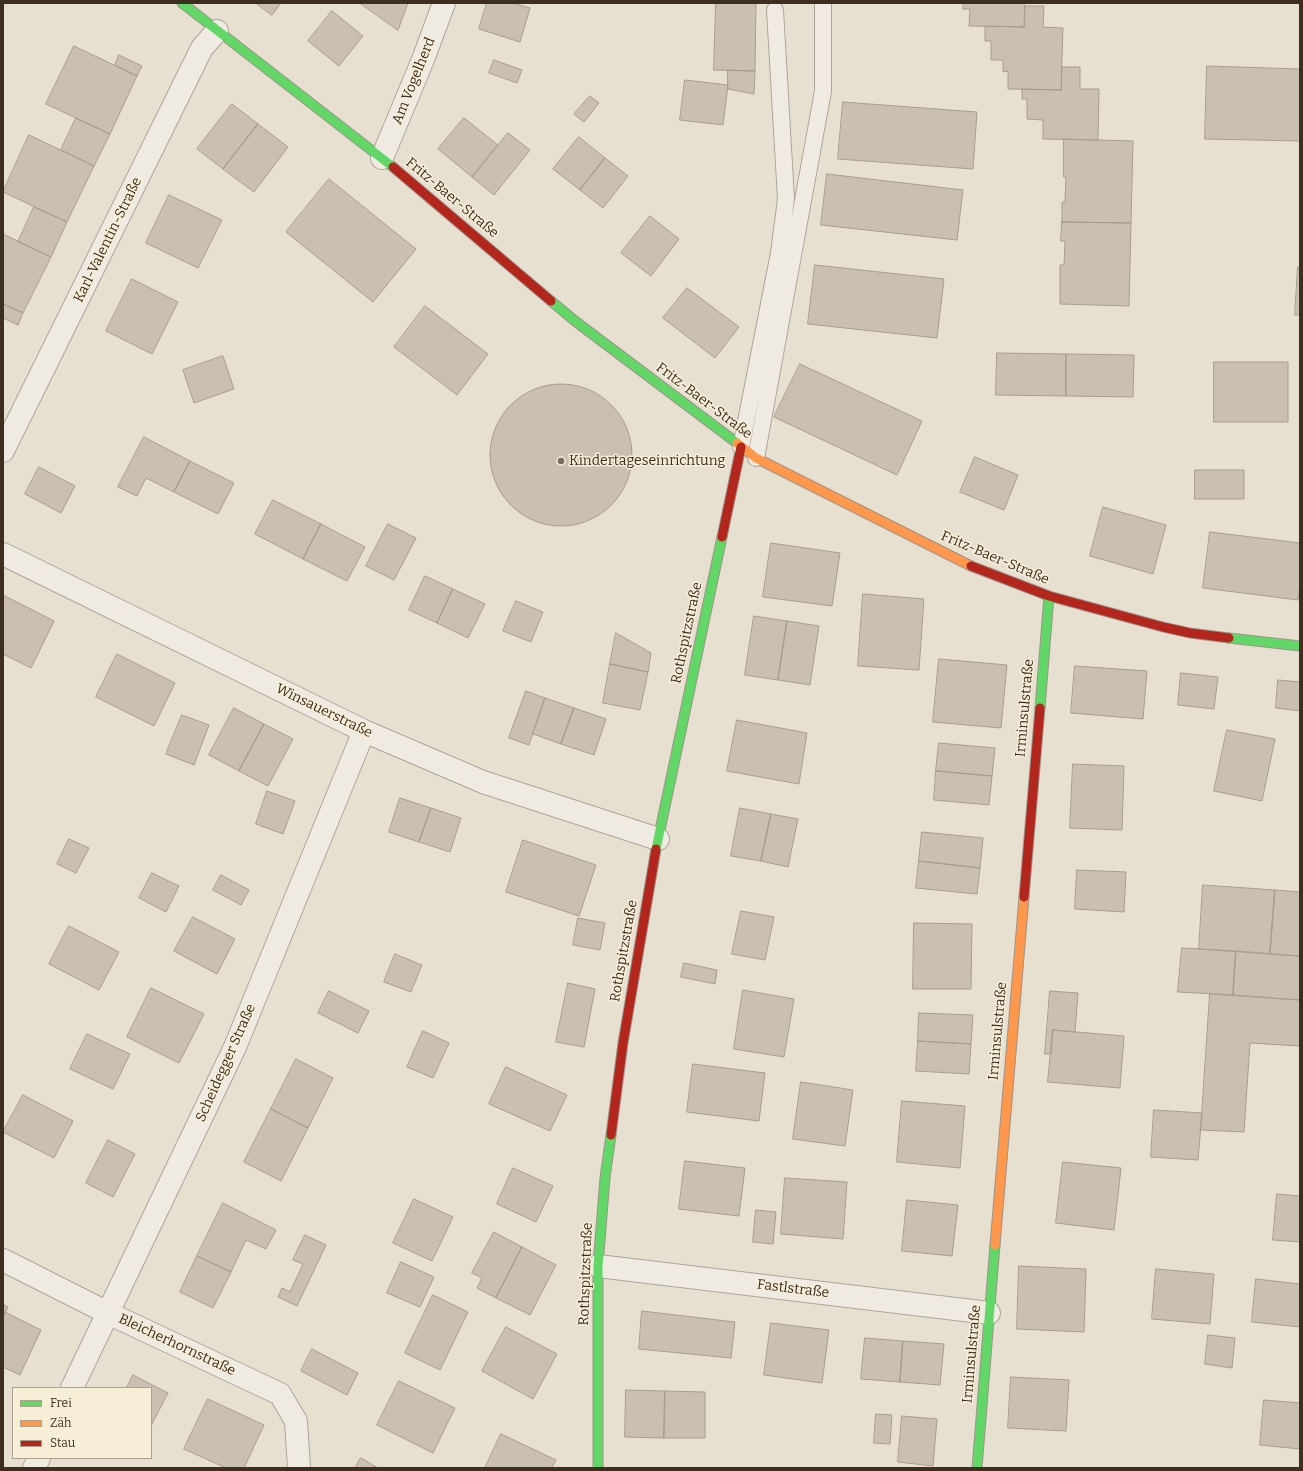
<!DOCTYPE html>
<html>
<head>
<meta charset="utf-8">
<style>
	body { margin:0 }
	#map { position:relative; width:1303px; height:1471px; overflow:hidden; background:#e7e0d1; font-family:Bitter,serif }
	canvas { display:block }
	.frame { position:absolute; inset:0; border:4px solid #3d2e20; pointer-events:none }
	.legend { position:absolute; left:12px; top:1387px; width:140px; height:72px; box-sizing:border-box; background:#f7eed8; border:1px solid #ada18e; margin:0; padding:5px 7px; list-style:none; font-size:12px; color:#3d2e20 }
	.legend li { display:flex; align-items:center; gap:8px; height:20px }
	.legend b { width:20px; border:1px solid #ada18e }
</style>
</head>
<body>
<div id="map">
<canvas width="1303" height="1471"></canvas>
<div class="frame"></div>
<ul class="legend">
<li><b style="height:5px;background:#63d668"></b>Frei</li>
<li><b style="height:5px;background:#ff974d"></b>Zäh</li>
<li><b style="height:5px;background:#b3261e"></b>Stau</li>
</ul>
</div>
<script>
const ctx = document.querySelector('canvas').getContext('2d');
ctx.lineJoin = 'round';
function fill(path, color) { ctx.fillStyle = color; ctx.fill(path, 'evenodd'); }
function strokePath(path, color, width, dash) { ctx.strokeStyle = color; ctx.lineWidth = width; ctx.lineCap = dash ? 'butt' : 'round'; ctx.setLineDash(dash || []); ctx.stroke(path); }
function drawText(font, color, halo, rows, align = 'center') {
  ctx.font = font + ' Bitter,serif'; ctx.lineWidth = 3; ctx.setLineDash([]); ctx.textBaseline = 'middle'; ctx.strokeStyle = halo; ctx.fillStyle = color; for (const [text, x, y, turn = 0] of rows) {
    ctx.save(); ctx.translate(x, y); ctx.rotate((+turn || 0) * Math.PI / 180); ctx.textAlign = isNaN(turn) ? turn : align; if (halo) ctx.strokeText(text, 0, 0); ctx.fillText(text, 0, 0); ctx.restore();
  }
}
const building = new Path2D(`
	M256,3H281L272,15Z
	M360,3H408L398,30Z
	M487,3H512L530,8L520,42L479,29Z
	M716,3H756L755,71L714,70Z
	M964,3H1025L1024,27L969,26L970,9H963Z
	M1025,6H1044L1043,27L1063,28L1061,90L1008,89V71L1003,72V60H991V41H985V26L1024,27Z
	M332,11L363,36L339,66L308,41Z
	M74,46L137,76L110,134L46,104Z
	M119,55L142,66L137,76L115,65Z
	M494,60L522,70L517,83L489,73Z
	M1207,66L1300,69V141L1205,139Z
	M1062,67H1080V89H1099L1098,140L1043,139V120L1027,119V99H1022V89L1061,90Z
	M728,70L755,71L754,94L728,89Z
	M685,80L728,85L723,125L680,120Z
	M590,96L599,103L584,122L574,114Z
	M843,102L977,112L973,169L838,159Z
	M232,104L258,124L223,169L197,149Z
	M76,118L110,134L94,166L61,150Z
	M464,118L498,145L472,177L438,149Z
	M258,124L288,147L254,192L223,169Z
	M508,133L530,150L494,195L472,177Z
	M29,135L94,166L67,222L3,192Z
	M579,137L605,158L580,190L553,169Z
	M1064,139L1133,141L1131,223L1062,222V202H1065L1066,177H1064Z
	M605,158L628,176L603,208L580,190Z
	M827,174L963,190L957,240L821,225Z
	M329,179L416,249L373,302L286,232Z
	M169,195L222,220L198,268L146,243Z
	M34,207L67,222L51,257L18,242Z
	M650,216L679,239L651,276L621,253Z
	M1062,222L1131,223L1129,306L1060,304V265H1064L1065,241H1061Z
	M3,234L51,257L23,313L3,304Z
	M815,265L944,279L937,338L808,324Z
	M1298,267H1300V315H1295Z
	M132,279L178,302L152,354L106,331Z
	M687,288L739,327L715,358L663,318Z
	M3,304L23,313L18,325L3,318Z
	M425,306L488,354L457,395L394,347Z
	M997,353L1066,354V396L996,395Z
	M1066,354L1134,355L1133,397L1066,396Z
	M223,356L234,389L194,403L183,370Z
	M1214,362H1288V422H1214Z
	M800,364L922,421L897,475L774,417Z
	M490 455a71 71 0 1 1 142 0a71 71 0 1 1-142 0Z
	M144,437L190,461L174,492L146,478L137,496L118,487Z
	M975,457L1018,475L1004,510L960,492Z
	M190,461L234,483L218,514L174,492Z
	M39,467L75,486L61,513L25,494Z
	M1195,470H1244V499H1195Z
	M273,500L321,524L303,559L255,534Z
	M1103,507L1166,525L1153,574L1090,556Z
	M321,524L365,547L347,581L303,559Z
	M388,524L416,538L394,580L366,566Z
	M1210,532L1300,543V583L1298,600L1203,588Z
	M771,543L840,553L832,606L763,597Z
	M425,576L453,589L437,623L409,610Z
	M453,589L485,604L468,638L437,623Z
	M863,594L924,599L919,670L858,666Z
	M3,595L54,621L31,668L3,654Z
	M516,601L543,612L531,642L503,631Z
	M754,616L787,621L778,680L745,675Z
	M787,621L819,626L810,685L778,680Z
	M616,633L651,653L648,672L610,664Z
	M117,654L175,683L154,726L96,697Z
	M939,659L1007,665L1001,728L933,722Z
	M610,664L648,672L640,710L603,703Z
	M1075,666L1147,671L1143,719L1071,713Z
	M1181,673L1218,677L1214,709L1178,705Z
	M1278,680L1300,682V711L1276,708Z
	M526,691L545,698L529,745L509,738Z
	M545,698L574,708L561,744L533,734Z
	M234,708L264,724L239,771L209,755Z
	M574,708L606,719L594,755L561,744Z
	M182,715L209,725L194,765L166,754Z
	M737,720L807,733L799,784L727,771Z
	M264,724L293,739L268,786L239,771Z
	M1227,730L1275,739L1262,801L1214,791Z
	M939,743L995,748L992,776L936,771Z
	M1073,764L1124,766L1122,830L1070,828Z
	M936,771L992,776L989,805L934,800Z
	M267,791L295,801L283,834L256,824Z
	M400,798L431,808L419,842L389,832Z
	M431,808L461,818L450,852L419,842Z
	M740,808L771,814L761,861L731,856Z
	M771,814L798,819L788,867L761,861Z
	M922,832L983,838L980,868L919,861Z
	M69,839L89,848L76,873L57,864Z
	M523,840L596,865L579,916L506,892Z
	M919,861L980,868L977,894L916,888Z
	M1077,870L1126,872L1124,912L1075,909Z
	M152,873L179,886L166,912L139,898Z
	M221,875L249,890L241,905L213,890Z
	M1203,885L1275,890L1270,954L1199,949Z
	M1275,890L1300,892V956L1270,954Z
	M741,911L774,917L765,960L732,954Z
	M193,917L235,939L217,974L174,951Z
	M578,918L605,923L600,950L573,945Z
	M914,923L972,924L971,989H913Z
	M69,926L119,952L99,990L49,964Z
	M1182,948L1236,951L1233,995L1178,992Z
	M1236,951L1300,956V1000L1233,995Z
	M395,954L422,965L411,992L384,982Z
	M684,963L717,970L715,984L681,977Z
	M568,983L595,989L584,1047L556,1042Z
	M151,988L204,1014L179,1063L127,1037Z
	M743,990L794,999L784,1057L734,1049Z
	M329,991L369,1011L358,1033L318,1013Z
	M1050,991L1078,993L1075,1032L1053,1030L1051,1054H1045Z
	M1210,994L1300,1000V1046L1250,1043L1244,1132L1201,1130Z
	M919,1013L973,1015L971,1044L918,1041Z
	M1053,1030L1124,1036L1120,1088L1048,1082Z
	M423,1031L449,1043L433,1078L407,1067Z
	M87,1034L130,1054L113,1089L70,1069Z
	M918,1041L971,1044L969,1074L916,1071Z
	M296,1059L333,1078L308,1128L271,1109Z
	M693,1064L765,1073L759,1121L687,1112Z
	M506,1067L567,1095L550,1131L489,1104Z
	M801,1082L853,1090L845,1146L793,1139Z
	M23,1095L73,1121L54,1158L3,1132Z
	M902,1101L965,1106L960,1168L897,1162Z
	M271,1109L308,1128L281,1181L244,1162Z
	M1154,1110L1202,1113L1198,1160L1151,1157Z
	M108,1140L135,1154L113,1197L86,1183Z
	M685,1161L745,1168L739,1216L679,1209Z
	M1063,1162L1121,1168L1114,1230L1056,1223Z
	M513,1168L553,1186L536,1222L497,1204Z
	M785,1178L847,1182L843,1239L781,1234Z
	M1277,1194L1300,1196V1242L1273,1240Z
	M414,1199L453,1217L432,1261L393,1243Z
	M907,1200L958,1205L952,1256L902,1251Z
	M223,1203L276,1230L266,1249L246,1240L231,1272L197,1256Z
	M756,1210L776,1212L773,1244L753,1242Z
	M494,1232L522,1247L496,1298L477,1288L482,1278L472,1273Z
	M305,1235L326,1245L297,1306L278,1297L282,1288L290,1292L303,1264L293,1260Z
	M522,1247L556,1265L530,1315L496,1298Z
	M197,1256L231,1272L213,1308L180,1292Z
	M401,1262L434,1277L420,1307L387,1293Z
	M1019,1266L1086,1269L1084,1332L1017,1329Z
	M1156,1269L1214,1274L1210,1324L1152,1319Z
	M1256,1279L1300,1284V1327L1252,1322Z
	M433,1295L468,1312L440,1370L405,1353Z
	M3,1304L8,1307L3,1317Z
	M642,1311L735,1322L731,1358L639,1349Z
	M5,1312L41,1330L20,1375L3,1367V1317Z
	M771,1323L829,1330L822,1383L764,1375Z
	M506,1327L557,1354L533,1399L482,1371Z
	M1208,1335L1235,1338L1232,1368L1205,1364Z
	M865,1338L903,1341L900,1382L861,1379Z
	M903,1341L944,1344L940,1385L900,1382Z
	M312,1349L358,1373L347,1395L301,1371Z
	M133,1375L168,1393L151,1426V1388H127Z
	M1011,1377L1069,1380L1066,1431L1008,1428Z
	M399,1381L455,1408L433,1453L377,1425Z
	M626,1390L665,1391L664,1438L625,1437Z
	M665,1391L705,1392V1438H664Z
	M208,1399L264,1425L244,1468H226L184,1449Z
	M1264,1400L1300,1403V1449L1260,1445Z
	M876,1414L892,1415L890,1444L874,1443Z
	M902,1416L937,1419L933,1466L898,1462Z
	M501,1434L556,1460L552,1468H485Z
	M361,1458L378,1468H355Z`);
fill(building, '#cbbfb2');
strokePath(building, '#a89c90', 1);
const lane = new Path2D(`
	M741,447L779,253L786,199L775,10
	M756,458L823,91V3`);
const street = new Path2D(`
	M382,158L424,57L444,3
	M3,451L202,48L217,31
	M3,554L364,731L483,782L658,839
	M3,1260L108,1313L280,1394L296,1421L299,1468
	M598,1266L989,1313
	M72,1388L235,1047L364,731
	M34,1468L39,1458`);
const fast = new Path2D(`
	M182,3L393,167
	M551,301L575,321L737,443
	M1229,638L1300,646
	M1040,708L1049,596
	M656,849L722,537
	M598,1468V1266L605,1178L611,1135
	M977,1468L995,1245`);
const slow = new Path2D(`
	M737,443L756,458L971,566
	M995,1245L1024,897`);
const jam = new Path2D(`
	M393,167L551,301
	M722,537L741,447
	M971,566L1049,596L1163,627L1190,633L1229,638
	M1024,897L1040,708
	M611,1135L623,1043L656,849`);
strokePath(lane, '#ada599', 18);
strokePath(street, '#ada599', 24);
strokePath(fast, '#9c958a', 11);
strokePath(slow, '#9c958a', 11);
strokePath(jam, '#9c958a', 11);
strokePath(lane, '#efebe3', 16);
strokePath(street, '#efebe3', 22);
strokePath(fast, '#63d668', 9);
strokePath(slow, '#ff974d', 9);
strokePath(jam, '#b3261e', 9);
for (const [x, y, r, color] of [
	[561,461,4,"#786c5e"]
]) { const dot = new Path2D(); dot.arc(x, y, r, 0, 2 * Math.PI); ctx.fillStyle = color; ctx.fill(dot); strokePath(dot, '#f7eed8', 1.5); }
drawText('14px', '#3d2e20', '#f7eed8', [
	["Am Vogelherd",414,81,-68],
	["Fritz-Baer-Straße",452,198,40],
	["Karl-Valentin-Straße",108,240,-64],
	["Fritz-Baer-Straße",704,401,37],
	["Fritz-Baer-Straße",995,558,23],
	["Rothspitzstraße",687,633,-78],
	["Irminsulstraße",1025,708,-85],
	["Winsauerstraße",324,711,26],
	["Rothspitzstraße",624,951,-80],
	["Irminsulstraße",998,1031,-85],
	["Scheidegger Straße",226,1063,-66],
	["Rothspitzstraße",586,1274,-88],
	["Fastlstraße",793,1289,7],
	["Bleicherhornstraße",177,1345,25],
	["Irminsulstraße",972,1354,-85]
]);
drawText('14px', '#3d2e20', '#f7eed8', [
	["Kindertageseinrichtung",569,461]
], 'left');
</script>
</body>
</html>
